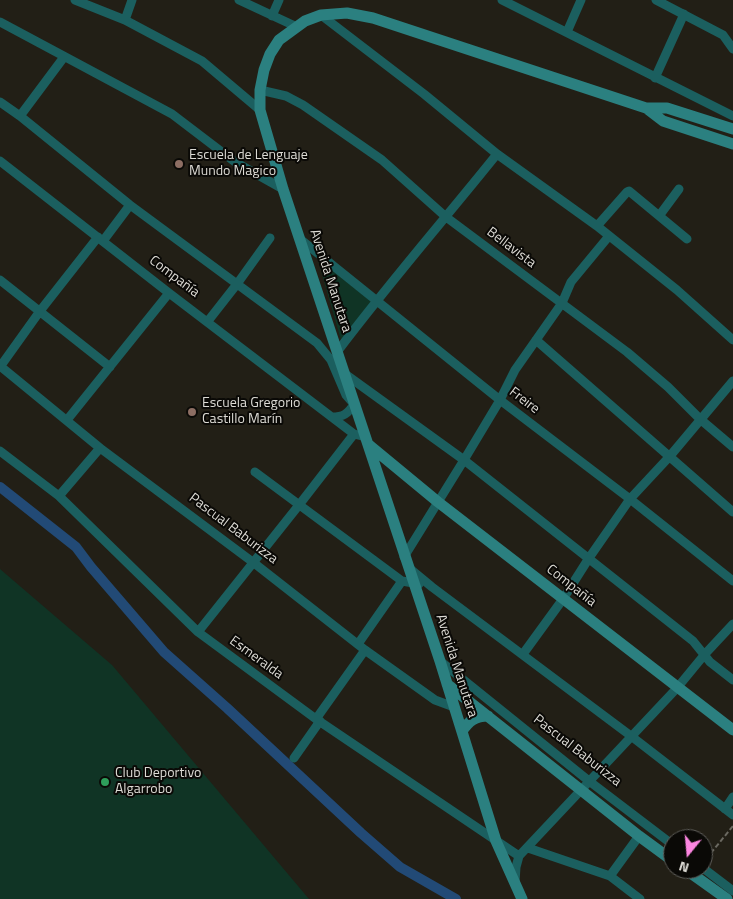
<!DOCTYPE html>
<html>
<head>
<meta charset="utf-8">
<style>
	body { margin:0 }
	#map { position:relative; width:733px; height:899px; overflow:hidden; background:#221f16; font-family:"Titillium Web",sans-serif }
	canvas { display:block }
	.north { position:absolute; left:663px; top:829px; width:50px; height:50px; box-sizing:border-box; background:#0a0906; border:1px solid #5e5d59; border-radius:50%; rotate:197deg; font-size:14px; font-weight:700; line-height:20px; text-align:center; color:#dddbd5 }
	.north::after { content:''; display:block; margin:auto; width:18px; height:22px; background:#fd86e1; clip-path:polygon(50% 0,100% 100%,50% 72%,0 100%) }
</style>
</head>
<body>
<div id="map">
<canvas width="733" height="899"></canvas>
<div class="north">N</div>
</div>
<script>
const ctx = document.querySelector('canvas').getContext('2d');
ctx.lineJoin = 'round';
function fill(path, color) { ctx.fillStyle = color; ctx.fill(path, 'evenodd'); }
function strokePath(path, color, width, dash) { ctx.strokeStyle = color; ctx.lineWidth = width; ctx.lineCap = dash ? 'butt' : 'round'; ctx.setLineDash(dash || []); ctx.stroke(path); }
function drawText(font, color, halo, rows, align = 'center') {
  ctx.font = font + ' "Titillium Web",sans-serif'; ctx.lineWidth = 4; ctx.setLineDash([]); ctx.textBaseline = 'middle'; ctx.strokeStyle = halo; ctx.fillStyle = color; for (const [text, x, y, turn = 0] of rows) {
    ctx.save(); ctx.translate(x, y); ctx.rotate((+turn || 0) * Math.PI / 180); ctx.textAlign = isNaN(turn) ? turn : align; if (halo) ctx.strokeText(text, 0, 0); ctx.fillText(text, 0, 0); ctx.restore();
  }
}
fill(new Path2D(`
	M317,257L373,303L341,340Z
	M0,569L112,665L309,899H0Z`), '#103425');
strokePath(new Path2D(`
	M0,487L76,547L91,567L164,652L227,708L361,833L400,867L456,899`), '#224a76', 10);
strokePath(new Path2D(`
	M706,859L733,826`), '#6b6961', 2, [5, 2.5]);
strokePath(new Path2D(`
	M75,0L125,20L202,61L260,110
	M239,0L297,27
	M502,0L733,116
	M656,0L723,35L733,49
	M321,15L424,94L497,154L597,226L677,290L733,340
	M272,16L279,0
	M125,20L132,0
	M0,22L172,114L235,162L283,189
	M567,32L581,0
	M655,78L684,14
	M260,90L286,96L303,105L382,160L446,217L627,352L668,387L700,419L733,447
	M0,102L20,116L130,205L317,343L331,360L346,395L354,404C348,414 343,417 332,417
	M20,116L64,57
	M0,161L169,293L354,434L366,437
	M659,216L679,189
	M597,226L627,192L629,191L687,239
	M300,239L500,400L630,499L733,581
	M103,241L130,205
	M0,280L110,367
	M208,321L237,284L270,238
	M536,340L733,512
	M337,352C388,284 444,220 497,154
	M0,366L100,448L254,563L365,650L435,700L454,707
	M0,367L40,311L98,237
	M345,374L464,460L693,641L710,662L733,680
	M67,420L169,293
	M0,451L59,496L198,632L316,719L519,856
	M255,472L402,581L419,584
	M59,496L100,448
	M404,557L464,460L500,400L515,370L562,303L571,282L609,236
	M409,568L432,587L631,736L733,815
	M198,632L299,505L354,434
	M358,644L402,581
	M523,654L563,599L589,558L630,499L670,456L733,381
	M440,661L589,781L673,845
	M316,719L365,650
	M294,758L320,721
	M725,809L733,797
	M528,848L610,876L640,899
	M703,868L733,891
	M610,876L639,836
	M515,882L516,867L519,856L677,688L705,654L733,624`), '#1b5f5f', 9);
strokePath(new Path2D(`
	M646,108H667L733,129
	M369,445L438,502L733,730
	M447,684L639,836L673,861
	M462,731C469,721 475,716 488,716
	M685,869L727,899
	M522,899L496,841L440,661L283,189L260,110V90L264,70L270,54L279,40L305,21L321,15L347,13L373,18L646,108L663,121L733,144`), '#2b8080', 11);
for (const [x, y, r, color] of [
	[179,164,5,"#8d6e63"],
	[192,412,5,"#8d6e63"],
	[105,782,5,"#2e9e5b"]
]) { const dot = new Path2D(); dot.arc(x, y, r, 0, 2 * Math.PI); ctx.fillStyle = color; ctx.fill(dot); strokePath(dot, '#0a0906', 2); }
drawText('14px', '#dddbd5', '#0a0906', [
	["Escuela de Lenguaje",189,156],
	["Mundo Magico",189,172],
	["Escuela Gregorio",202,404],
	["Castillo Marín",202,420],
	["Club Deportivo",115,774],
	["Algarrobo",115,790]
], 'left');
drawText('14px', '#dddbd5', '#0a0906', [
	["Bellavista",511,248,37],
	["Compañía",174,277,37],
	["Avenida Manutara",330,281,72],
	["Freire",524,401,37],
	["Pascual Baburizza",233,529,37],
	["Compañía",571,586,38],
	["Esmeralda",256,658,36],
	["Avenida Manutara",456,666,72],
	["Pascual Baburizza",577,751,38]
]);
</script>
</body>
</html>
